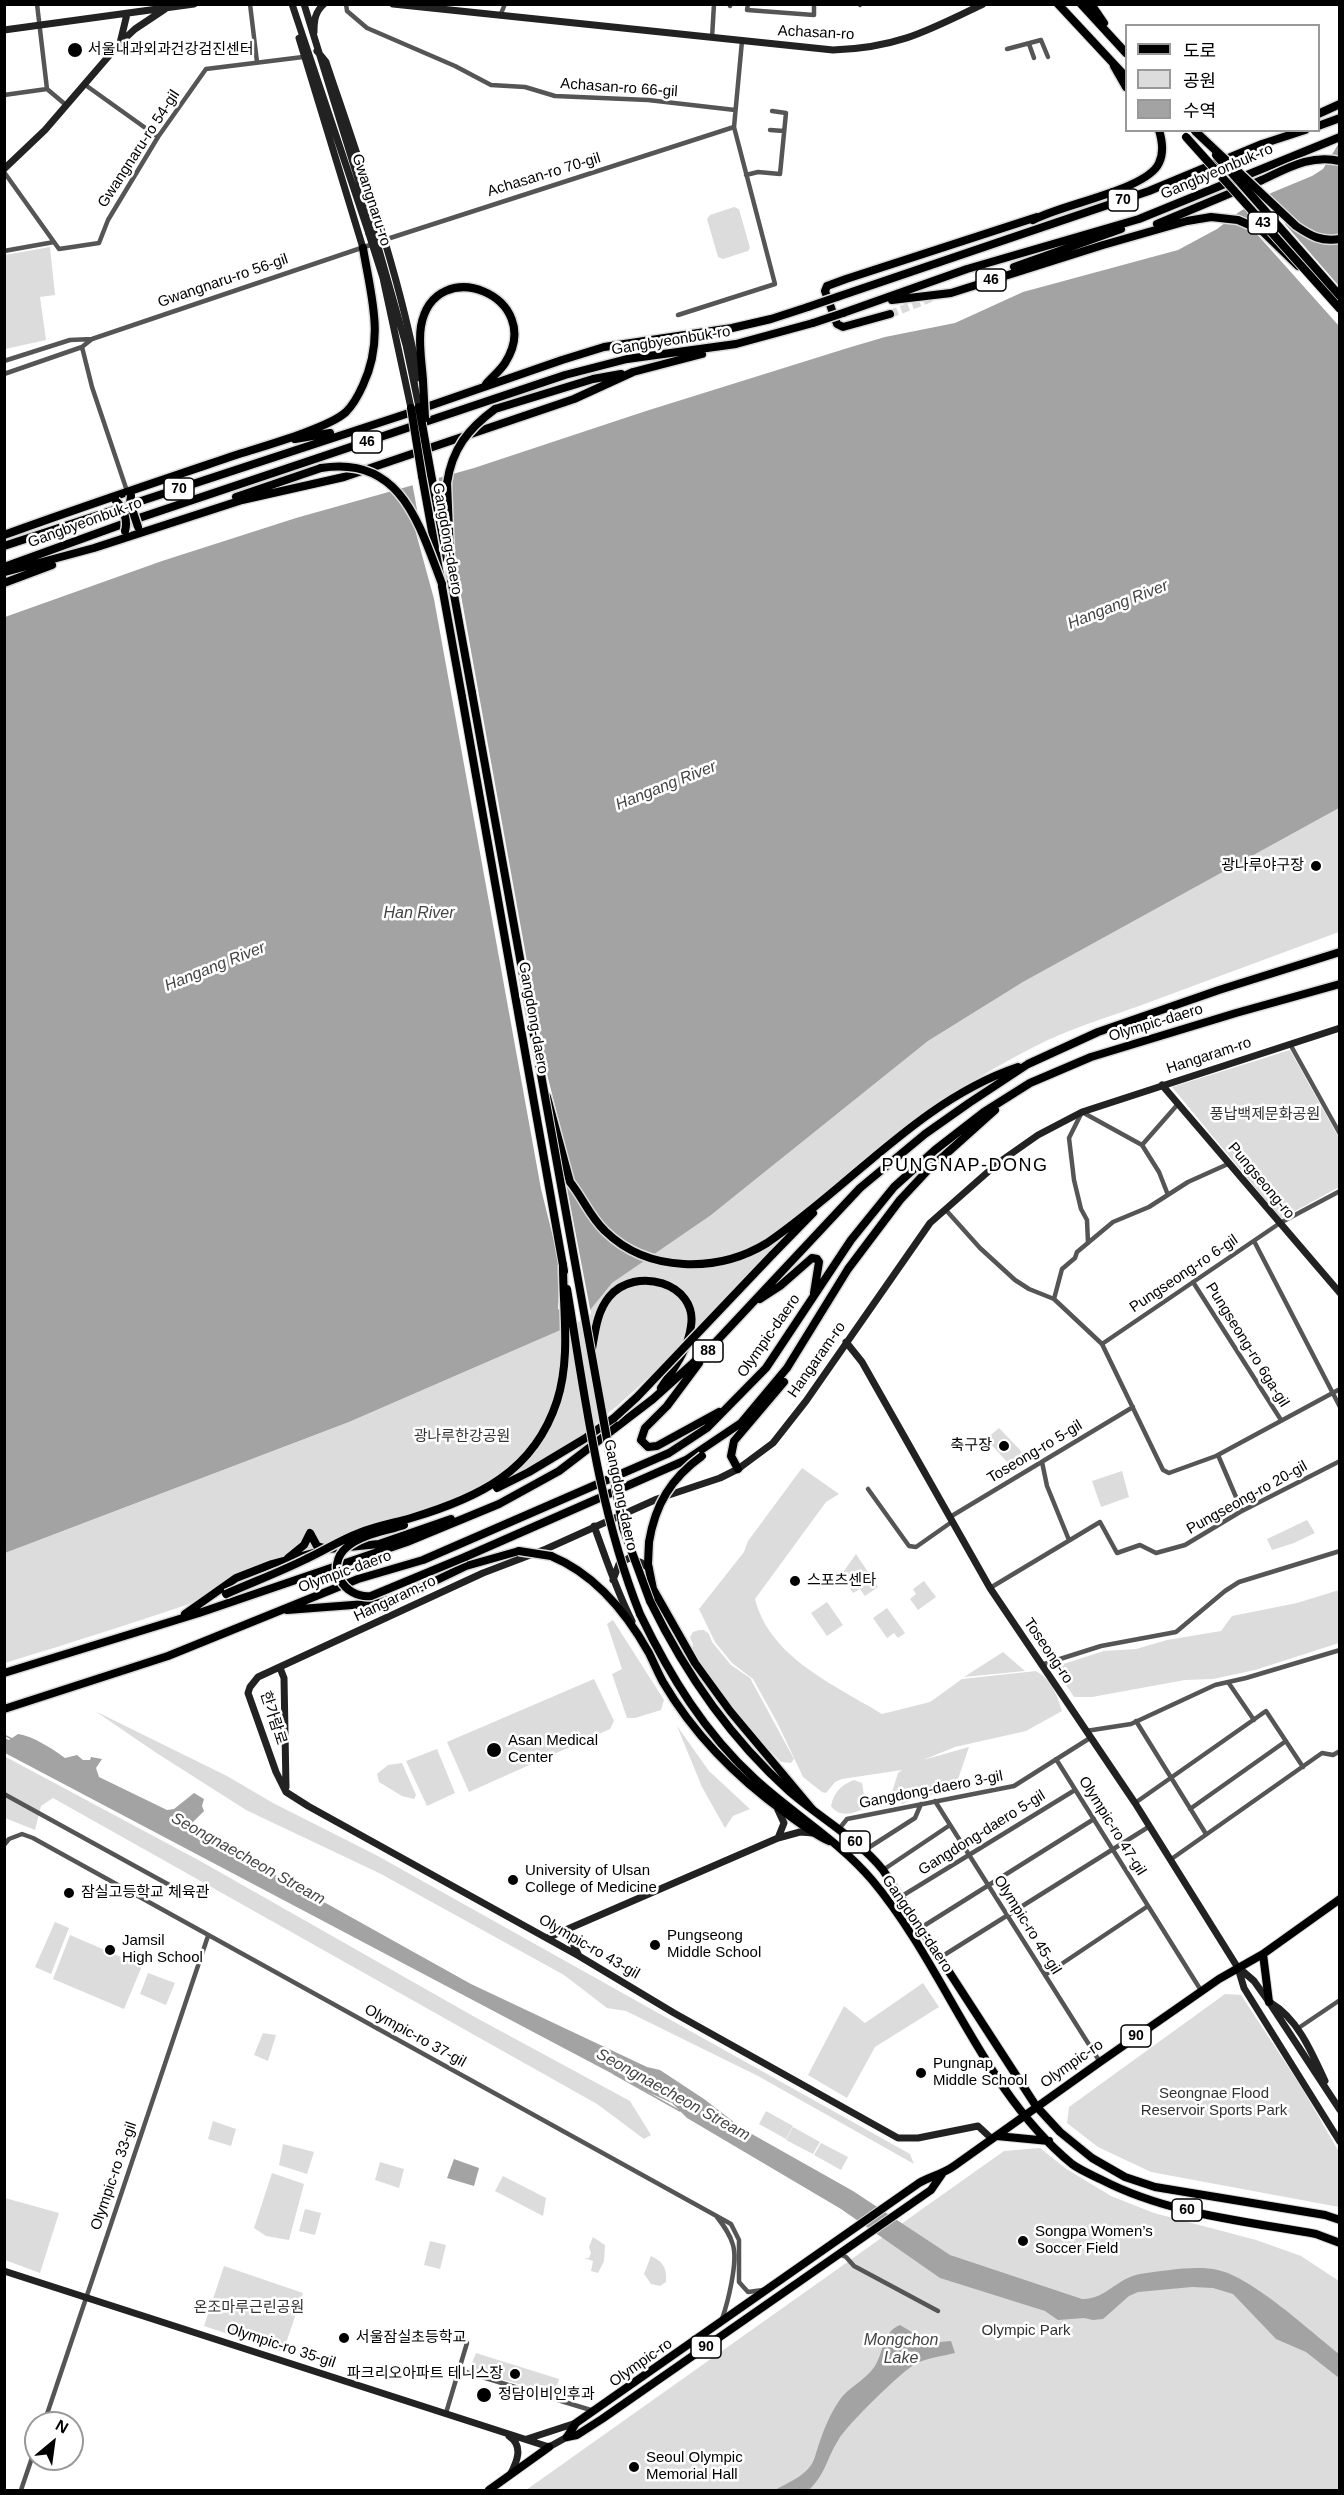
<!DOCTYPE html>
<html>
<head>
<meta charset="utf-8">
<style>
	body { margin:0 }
	#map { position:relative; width:1344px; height:2495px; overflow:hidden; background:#fff; font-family:Arial,"Noto Sans KR",sans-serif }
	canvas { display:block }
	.frame { position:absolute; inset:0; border:6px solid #000; pointer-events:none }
	.legend { position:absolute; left:1125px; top:24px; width:195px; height:108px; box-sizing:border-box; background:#fff; border:2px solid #999; margin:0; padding:8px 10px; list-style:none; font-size:18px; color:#000 }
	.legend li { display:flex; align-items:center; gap:12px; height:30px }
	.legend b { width:30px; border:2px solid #999 }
	.north { position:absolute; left:24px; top:2411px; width:60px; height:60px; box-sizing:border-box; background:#fff; border:2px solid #999; border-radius:50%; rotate:29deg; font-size:16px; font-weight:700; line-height:24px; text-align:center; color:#000 }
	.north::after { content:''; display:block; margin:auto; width:21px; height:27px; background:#000; clip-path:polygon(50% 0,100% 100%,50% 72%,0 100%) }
</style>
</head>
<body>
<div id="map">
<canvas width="1344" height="2495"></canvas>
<div class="frame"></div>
<ul class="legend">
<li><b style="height:8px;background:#000"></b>도로</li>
<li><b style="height:16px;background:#dcdcdc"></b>공원</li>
<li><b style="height:16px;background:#a3a3a3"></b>수역</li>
</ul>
<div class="north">N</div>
</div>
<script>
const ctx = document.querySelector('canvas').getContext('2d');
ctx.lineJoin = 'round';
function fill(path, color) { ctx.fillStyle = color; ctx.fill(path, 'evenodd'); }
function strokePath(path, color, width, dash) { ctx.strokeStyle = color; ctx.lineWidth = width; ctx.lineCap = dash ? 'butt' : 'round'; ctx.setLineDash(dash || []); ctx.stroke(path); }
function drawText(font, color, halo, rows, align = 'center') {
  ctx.font = font + ' Arial,"Noto Sans KR",sans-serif'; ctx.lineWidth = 5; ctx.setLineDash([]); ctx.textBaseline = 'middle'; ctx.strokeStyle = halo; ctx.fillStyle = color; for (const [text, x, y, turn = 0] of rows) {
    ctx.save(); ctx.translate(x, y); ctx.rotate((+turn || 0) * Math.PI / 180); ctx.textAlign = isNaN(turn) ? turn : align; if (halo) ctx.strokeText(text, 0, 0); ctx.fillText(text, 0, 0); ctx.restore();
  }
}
fill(new Path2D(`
	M734,207L739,209L750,248L748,251L723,259L718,257L707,219L710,215Z
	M50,247L55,295L40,297L46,340L5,349V255Z
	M1339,808V932C1274,956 1208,980 1142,1005C1111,1016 1078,1026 1048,1040C980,1073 916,1115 859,1163C745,1261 661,1392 530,1470C492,1493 449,1504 408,1521C276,1577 142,1621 5,1663V1553L349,1422L563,1329L612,1283L727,1202L928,1041L1023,982Z
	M1290,1050L1339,1138V1187L1281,1219L1172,1087Z
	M999,1428L1022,1452L1009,1464L986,1439Z
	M802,1468L839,1494L826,1502L755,1599C770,1658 835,1685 882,1714L930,1702L962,1679L1036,1671C1052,1680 1057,1695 1062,1711L1026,1731L955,1747L923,1760L969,1747L954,1791L917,1797L902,1804L892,1792L898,1773L902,1770L842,1779L835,1782L826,1793L822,1792L803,1777L778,1724L753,1679L732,1663L715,1642L699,1609L744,1552L748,1541Z
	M1122,1471L1129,1497L1101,1507L1092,1481Z
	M1307,1520L1315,1533L1294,1543L1272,1550L1267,1539Z
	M856,1554L878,1587L865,1596L860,1589L853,1593L841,1575Z
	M924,1581L936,1597L918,1610L910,1599L916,1594L913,1589Z
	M1339,1590V1643L1255,1670L1213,1679L1185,1680L1092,1697H1074L1054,1667L1104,1651L1136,1649L1167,1640L1221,1631L1232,1616L1297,1603Z
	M827,1602L843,1625L827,1636L811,1613Z
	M887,1608L905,1633L898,1638L894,1633L887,1638L873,1618Z
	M613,1620L664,1700L661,1710L635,1718H627L612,1674L622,1669L607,1624Z
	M699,1630H704L709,1634L712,1642L731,1665L750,1678L794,1759L791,1763L781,1762L731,1710L691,1651L693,1645L690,1637L693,1632Z
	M1003,1652L1025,1671L964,1677Z
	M594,1679L614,1721L610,1729L469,1792L447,1742Z
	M95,1711L227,1776L273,1803L376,1855L910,2154L914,2164L758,2076L626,2011L607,2008L564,1975L381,1874L246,1810L155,1752Z
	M677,1726L709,1771L750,1809L733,1816L725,1828L702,1787Z
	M437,1749L455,1793L427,1806L406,1761Z
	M4,1756L202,1862L473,2016L630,2101L651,2135L644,2139L597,2104L53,1798L41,1806L35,1830L5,1818Z
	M402,1763L416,1795L414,1799L402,1796L379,1782L377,1774L388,1765Z
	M854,1780L862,1783L866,1807C855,1814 839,1818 831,1806C834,1792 841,1785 854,1780Z
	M55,1922L69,1928L51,1974L35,1967Z
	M70,1935L142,1966L124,2009L53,1979Z
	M148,1973L175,1983L166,2005L140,1994Z
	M923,1983L939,2007L875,2047L847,2098L808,2075L844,2006L865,2023Z
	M1225,1994L1241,1995L1302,2088L1339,2152V2207L1151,2172L1098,2147L1067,2123L1069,2107Z
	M263,2033L276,2035L268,2061L254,2055Z
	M766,2111L793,2126L786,2139L759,2124Z
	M213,2121L236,2129L231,2146L208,2139Z
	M793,2127L820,2142L813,2154L786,2140Z
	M821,2143L848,2157L841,2170L814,2155Z
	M283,2144L314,2152L307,2174L279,2165Z
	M1040,2148L1065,2168L1111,2196L1154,2213L1256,2240L1301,2256L1339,2281V2490H526L1004,2151Z
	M380,2162L404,2169L399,2188L375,2180Z
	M272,2173L304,2184L289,2240L266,2236L254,2228Z
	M503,2176L546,2198L543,2216L495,2191Z
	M5,2198L59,2213L40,2273L5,2260Z
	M305,2209L321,2213L315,2235L299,2231Z
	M593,2237L605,2245L604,2261L598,2273L591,2271L593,2261L584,2258H589L591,2253L589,2247Z
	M430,2241L446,2245L440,2269L424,2265Z
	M651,2256C664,2262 667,2269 666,2282L660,2286L651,2284L644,2274Z
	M224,2266L303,2293L283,2352L204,2326Z
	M476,2353L559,2379L554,2394L469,2370Z`), '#dcdcdc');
fill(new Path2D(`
	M1339,143V808L1023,982L928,1041L711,1215L612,1283L590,1310L563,1329L349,1422L5,1553V617L162,561L296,518L474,468L646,411L851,347L885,337L955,323L1023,292L1178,250L1217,229L1239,212L1271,193L1312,176L1323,169Z
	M18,1734C33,1736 53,1749 65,1758L77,1755L83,1760H90L91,1757L102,1759L96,1768L99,1777L167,1810L174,1809L194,1793L204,1799L202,1806L204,1811L192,1823L194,1829L202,1833L203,1836L214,1842L225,1844L227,1848L471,1984L647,2067L660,2070L704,2099L743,2129L853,2191L950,2255L1082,2299C1105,2300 1117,2278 1140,2274C1164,2271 1195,2265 1218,2270C1253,2278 1310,2331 1339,2354V2378L1306,2352L1276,2339L1233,2294L1213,2288L1192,2287L1138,2292L1129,2296L1103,2319L1093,2320L1084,2318L1058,2320L1045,2311L940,2278L841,2209L687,2118L672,2103L645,2091L5,1753L4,1738L9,1740Z
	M454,2159L479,2168L474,2186L447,2178Z
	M900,2325L930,2343L951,2341L955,2353C943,2356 926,2358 915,2364C899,2374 848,2424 839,2439C826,2459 827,2472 809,2490H775C785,2484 798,2479 806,2471C814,2464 815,2456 818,2447C823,2431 830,2414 839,2401C848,2387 865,2381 875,2366C884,2352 882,2332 900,2325Z`), '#a3a3a3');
fill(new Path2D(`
	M1267,192L1291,215L1285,224L1339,286V326L1255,232L1258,225L1242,207Z
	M438,475L444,508L450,485L455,562L548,1078L570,1165L564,1172L591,1314L571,1327L568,1314L558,1309L560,1265L541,1189L434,599L413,522L391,488L399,486L418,515L412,482Z`), '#fff');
strokePath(new Path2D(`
	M4,1735L12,1739
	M614,2074L680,2111`), '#a3a3a3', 1.5);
strokePath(new Path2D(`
	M890,314L934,297`), '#d9d9d9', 8, [8, 4]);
const primary = new Path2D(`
	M1058,4L1126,77
	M1081,4L1126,53
	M1091,4L1104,23
	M431,474L447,559
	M422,476L462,697
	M450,573L472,693
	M650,1601C685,1673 729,1737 789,1791C820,1818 857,1838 883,1870L1036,2106L1060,2132L1092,2158L1125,2177L1155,2187L1325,2215L1340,2220
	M640,1614C670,1676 704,1732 755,1779C793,1814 839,1841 872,1880C946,1968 982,2090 1072,2164C1080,2170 1092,2175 1102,2180C1168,2214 1244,2221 1316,2234L1340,2243
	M1263,1954L1269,2002
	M997,2136L1049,2141
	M567,2437L576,2423L919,2183C931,2176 943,2174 954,2166L1100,2062L1219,1979L1263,1954L1340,1899
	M567,2437L577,2435L602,2419L931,2190L942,2174
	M489,2490L549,2447`);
const highway = new Path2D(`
	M1114,66L1126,87
	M1318,114L1340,104
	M1318,126L1340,118
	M1033,220C1062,204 1147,190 1159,163C1164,153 1162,140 1159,130
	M1157,224L1262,180
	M1014,267L1121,229
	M837,297L1149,191L1262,144L1305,130
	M892,300L951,293L1103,245L1187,221L1211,217L1238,220L1261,230L1298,266
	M843,313L967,269L1139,219L1340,137
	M890,314L843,327L837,324L825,291L827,286L846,279L1037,217
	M423,381C422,363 418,344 421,326C435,251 547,297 505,363C500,371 492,377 486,384
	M495,409L593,379L621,374
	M295,439L330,433
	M236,497L321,468
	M4,535C81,507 159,481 236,455C261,447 329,428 346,412C353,405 359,394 363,385C385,338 371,296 363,248
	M4,546L409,413L562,360L604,347L732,328L771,319L808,307
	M4,567L142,517L565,375L627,359L736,344L813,323
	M5,572L94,548L242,500L344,477L574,399L633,372L702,354
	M4,583L52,565
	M547,1097L570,1182C583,1198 590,1217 605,1231C648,1273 718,1273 767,1243C851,1186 920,1100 1018,1067
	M772,1255L813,1213
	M760,1299L780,1286L812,1258L817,1259L819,1262L814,1293
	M591,1354C595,1334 596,1313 609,1297C635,1265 698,1283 691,1326C688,1350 674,1368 661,1388
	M699,1363L667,1406L645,1428L641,1440L648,1447L657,1446L719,1412
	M738,1469L731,1456L734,1441L784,1382
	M529,1472L584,1439L614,1418
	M649,1542L648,1564L653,1589L695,1663L730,1711L812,1809
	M328,1549L379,1544L451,1519
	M551,1556C595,1574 626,1612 649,1653C654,1663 658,1673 663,1682C694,1735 737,1778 787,1814C801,1824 814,1834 829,1841
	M465,1557L686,1460L741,1423L787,1368L848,1269L900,1200L927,1171L995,1110
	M288,1558L304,1545L310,1533L317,1546L328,1549
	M287,1610L379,1603L410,1593L466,1566L519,1551
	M185,1614L236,1578L272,1564L313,1553
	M4,1673L199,1613L407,1542L499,1504L559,1471L653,1399L712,1346L860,1188L925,1134L969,1103L1028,1064L1098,1032L1219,990L1340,952
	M4,1709L168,1656L358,1579L423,1560L669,1453L707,1428L766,1368L851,1240L894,1187L935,1150L984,1112L1030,1083L1091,1057L1236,1013L1340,984`);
strokePath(primary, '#dbdbdb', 10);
strokePath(highway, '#dbdbdb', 11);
strokePath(new Path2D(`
	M37,4L47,89L66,105
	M250,4L257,62
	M346,4L347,11L367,28L455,66L491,85L525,87L555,96L648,100L735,110
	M748,4L747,10L814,15V4
	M860,5L861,4
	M730,6L731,4
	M500,16L505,4
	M712,38L714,4
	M1029,44L1034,58
	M1007,49L1041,40L1048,57
	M84,84L158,137
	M4,95L47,89
	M770,130L784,131
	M4,172L59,249L99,243L108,220L158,137L206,69L303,57
	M746,175L758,172L780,174L786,113L772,111
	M384,240L734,127L742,41
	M4,251L54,242
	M678,315L775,284L734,127
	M82,347L92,387L127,491
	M4,361L70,340L92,339L373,244
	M4,374L82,347L92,339
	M1290,1044L1340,1134
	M1142,1145L1178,1104
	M945,1209L980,1248L1015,1280L1029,1289L1054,1299L1102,1344L1163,1470L1169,1473L1216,1456L1340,1389
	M1254,1241L1340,1407
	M1088,1243L1087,1220L1081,1209L1074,1180L1069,1138L1082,1112L1142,1145L1159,1172L1168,1195
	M1193,1282L1281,1420
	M1054,1299L1062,1269L1075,1258L1077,1252L1113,1222L1149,1207L1188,1182L1228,1164
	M1102,1344L1280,1223L1340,1191
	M1218,1455L1242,1511
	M1042,1462L1047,1486L1069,1540
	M868,1489L909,1546L916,1547L953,1521
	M950,1517L1133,1407
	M990,1588L1100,1522L1117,1553L1140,1545L1156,1553L1185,1545L1240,1512L1340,1461
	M1041,1665L1101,1646L1176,1632L1225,1591L1239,1582L1340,1551
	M1228,1682L1254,1720
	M1136,1721L1206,1834
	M1086,1731L1131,1724L1215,1685L1246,1678L1340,1650
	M1056,1759L1202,1992
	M4,1794L173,1887
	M935,1801L1100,2062
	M1135,1803L1266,1711L1303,1767
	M1190,1809L1286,1741
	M839,1829L847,1819L1014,1786L1090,1738
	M4,1845L9,1839L22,1834L33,1838L731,2224L739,2240V2282L748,2292L763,2290
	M865,1850L915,1818L921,1804
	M1170,1860L1322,1753L1333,1755L1340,1751
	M883,1870L950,1825
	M902,1896L1075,1790
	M922,1927L1094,1819
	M941,1957L1150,1826
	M1045,1975L1148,1906
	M1297,2029L1340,2000
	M717,2217C724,2226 730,2234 733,2245C738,2262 728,2302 722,2319
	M839,2254L846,2257L854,2266L938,2311
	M459,2370L594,2411
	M446,2413L467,2343
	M44,2423L208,1936
	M21,2490L36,2446`), '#555', 4.5);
strokePath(new Path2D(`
	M292,4L369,234
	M304,4L367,208
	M393,4L833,50C897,48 927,31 983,4
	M4,30L194,4
	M314,32C314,20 315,12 324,4
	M299,38L363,248
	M120,43L127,14
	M317,51L326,62C362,169 400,274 420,386
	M4,169L45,130L120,43L135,29L165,9
	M1162,1085L1340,1293
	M846,1342L862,1362L990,1588L1135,1803L1238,1968L1244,1988L1340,2142
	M594,1526C606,1558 616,1590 632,1621
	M613,1580L619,1564L629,1558L640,1562L649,1568
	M280,1668L284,1678L286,1787
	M778,1838L784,1823L778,1810
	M567,1931L579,1956
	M547,1938L778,1838L800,1832L813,1833
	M1239,1968L1254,1981L1269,2002L1340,2110
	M1271,2003C1298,2019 1312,2053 1325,2081
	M992,2139L978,2126L918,2138H898L674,2013L579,1956L308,1806L286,1792L276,1772L248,1693L250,1687L258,1677L483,1573L546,1549L657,1499L720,1478L738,1469L773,1443L806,1401L930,1223L998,1163L1038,1135L1082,1112L1340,1028
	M4,2271L549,2447L567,2437
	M509,2436C524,2446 517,2462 510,2475
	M527,2439L576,2423`), '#222', 7);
strokePath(primary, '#000', 8);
strokePath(highway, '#000', 8);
const primaryBridge = new Path2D(`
	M1186,137L1340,309
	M1216,155L1340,296
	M419,407L431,474
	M411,408L422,476
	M472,693L623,1528L650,1601
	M462,697L564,1271
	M567,1289C585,1397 599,1512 640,1614`);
const highwayBridge = new Path2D(`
	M1195,131L1296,226C1311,236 1321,242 1340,239
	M1262,180C1288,168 1311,154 1340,161
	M808,307L837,297
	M813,323L843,313
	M423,381L425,418
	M321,468C401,455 419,524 442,584
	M131,496L130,503L138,527
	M116,501C124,508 128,521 125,531
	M451,579L447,483C452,449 468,429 495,409
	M614,1418L637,1397L772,1255
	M497,1488L529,1472
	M404,1525C387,1531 362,1534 347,1547C324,1566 344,1599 371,1596L465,1557
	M649,1542C655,1505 671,1478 702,1456
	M519,1551L551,1556
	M226,1594C253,1582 280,1572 306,1559C324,1551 340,1540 359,1533C376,1526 394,1523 411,1518C478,1498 534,1472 557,1401C571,1357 563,1310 563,1265`);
strokePath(primaryBridge, '#dbdbdb', 10, []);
strokePath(highwayBridge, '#dbdbdb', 11, []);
strokePath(new Path2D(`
	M367,208L406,345L419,407
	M369,234L383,278L411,408`), '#222', 7);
strokePath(primaryBridge, '#000', 8);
strokePath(highwayBridge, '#000', 8);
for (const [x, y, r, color] of [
	[75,50,8,"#000"],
	[1316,866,6,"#000"],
	[1004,1446,6,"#000"],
	[795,1581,6,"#000"],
	[494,1750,8,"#000"],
	[513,1880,6,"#000"],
	[69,1893,6,"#000"],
	[655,1945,6,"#000"],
	[110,1950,6,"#000"],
	[921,2073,6,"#000"],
	[1023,2241,6,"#000"],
	[344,2338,6,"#000"],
	[515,2374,6,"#000"],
	[484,2395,8,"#000"],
	[634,2467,6,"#000"]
]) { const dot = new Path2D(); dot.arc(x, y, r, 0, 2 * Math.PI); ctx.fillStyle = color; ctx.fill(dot); strokePath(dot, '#fff', 2); }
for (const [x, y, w] of [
	[1123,200,30],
	[1263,223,30],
	[991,280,30],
	[367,442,30],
	[179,489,30],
	[708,1351,30],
	[855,1842,30],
	[1136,2036,30],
	[1187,2210,30],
	[706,2347,30]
]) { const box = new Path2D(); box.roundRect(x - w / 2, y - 11, w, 22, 4.5); ctx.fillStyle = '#fff'; ctx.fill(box); strokePath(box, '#000', 1.5); }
drawText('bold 14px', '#000', null, [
	["70",1123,200],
	["43",1263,223],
	["46",991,280],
	["46",367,442],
	["70",179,489],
	["88",708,1351],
	["60",855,1842],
	["90",1136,2036],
	["60",1187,2210],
	["90",706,2347]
]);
drawText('15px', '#000', '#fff', [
	["Achasan-ro",816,33,3],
	["Achasan-ro 66-gil",619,88,4],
	["Gwangnaru-ro 54-gil",139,149,-57],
	["Gangbyeonbuk-ro",1217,172,-23],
	["Achasan-ro 70-gil",544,175,-17],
	["Gwangnaru-ro",371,200,72],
	["Gwangnaru-ro 56-gil",223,281,-19],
	["Gangbyeonbuk-ro",671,341,-9],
	["Gangbyeonbuk-ro",85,523,-20],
	["Gangdong-daero",447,539,80],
	["Gangdong-daero",533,1018,80],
	["Olympic-daero",1156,1023,-17],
	["Hangaram-ro",1209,1056,-18],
	["Pungseong-ro",1261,1181,50],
	["Pungseong-ro 6-gil",1184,1274,-34],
	["Olympic-daero",769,1336,-55],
	["Pungseong-ro 6ga-gil",1247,1345,58],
	["Hangaram-ro",817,1360,-55],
	["Toseong-ro 5-gil",1035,1452,-31],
	["Gangdong-daero",620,1495,78],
	["Pungseong-ro 20-gil",1247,1498,-29],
	["Olympic-daero",345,1572,-20],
	["Hangaram-ro",395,1599,-25],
	["Toseong-ro",1048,1651,56],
	["한가람로",273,1718,72],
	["Gangdong-daero 3-gil",931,1790,-11],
	["Olympic-ro 47-gil",1112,1826,58],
	["Gangdong-daero 5-gil",982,1833,-32],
	["Gangdong-daero",917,1924,56],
	["Olympic-ro 45-gil",1027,1925,58],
	["Olympic-ro 43-gil",589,1947,30],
	["Olympic-ro 37-gil",415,2036,29],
	["Olympic-ro",1072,2064,-35],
	["Olympic-ro 33-gil",114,2176,-71],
	["Olympic-ro 35-gil",281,2346,18],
	["Olympic-ro",641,2363,-35]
]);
drawText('15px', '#000', '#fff', [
	["서울내과외과건강검진센터",88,50],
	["광나루야구장",1304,866,"right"],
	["축구장",992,1446,"right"],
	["스포츠센타",807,1581],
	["Asan Medical",508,1741],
	["Center",508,1758],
	["University of Ulsan",525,1871],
	["College of Medicine",525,1888],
	["잠실고등학교 체육관",81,1893],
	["Pungseong",667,1936],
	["Middle School",667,1953],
	["Jamsil",122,1941],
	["High School",122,1958],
	["Pungnap",933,2064],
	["Middle School",933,2081],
	["Songpa Women’s",1035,2232],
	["Soccer Field",1035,2249],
	["서울잠실초등학교",356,2338],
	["파크리오아파트 테니스장",503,2374,"right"],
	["정담이비인후과",498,2395],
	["Seoul Olympic",646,2458],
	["Memorial Hall",646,2475]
], 'left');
drawText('15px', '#333', '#fff', [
	["풍납백제문화공원",1265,1115],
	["광나루한강공원",462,1437],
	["Seongnae Flood",1214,2094],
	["Reservoir Sports Park",1214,2111],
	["온조마루근린공원",249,2308],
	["Olympic Park",1026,2331]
]);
drawText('italic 16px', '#444', '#fff', [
	["Hangang River",1118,605,-22],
	["Hangang River",666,786,-22],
	["Han River",419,914],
	["Hangang River",215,967,-22],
	["Seongnaecheon Stream",248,1859,29],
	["Seongnaecheon Stream",673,2095,29],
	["Mongchon",901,2341],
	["Lake",901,2359]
]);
ctx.letterSpacing = '1.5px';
drawText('18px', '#000', '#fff', [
	["PUNGNAP-DONG",965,1166]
]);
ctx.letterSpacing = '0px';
</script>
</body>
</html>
